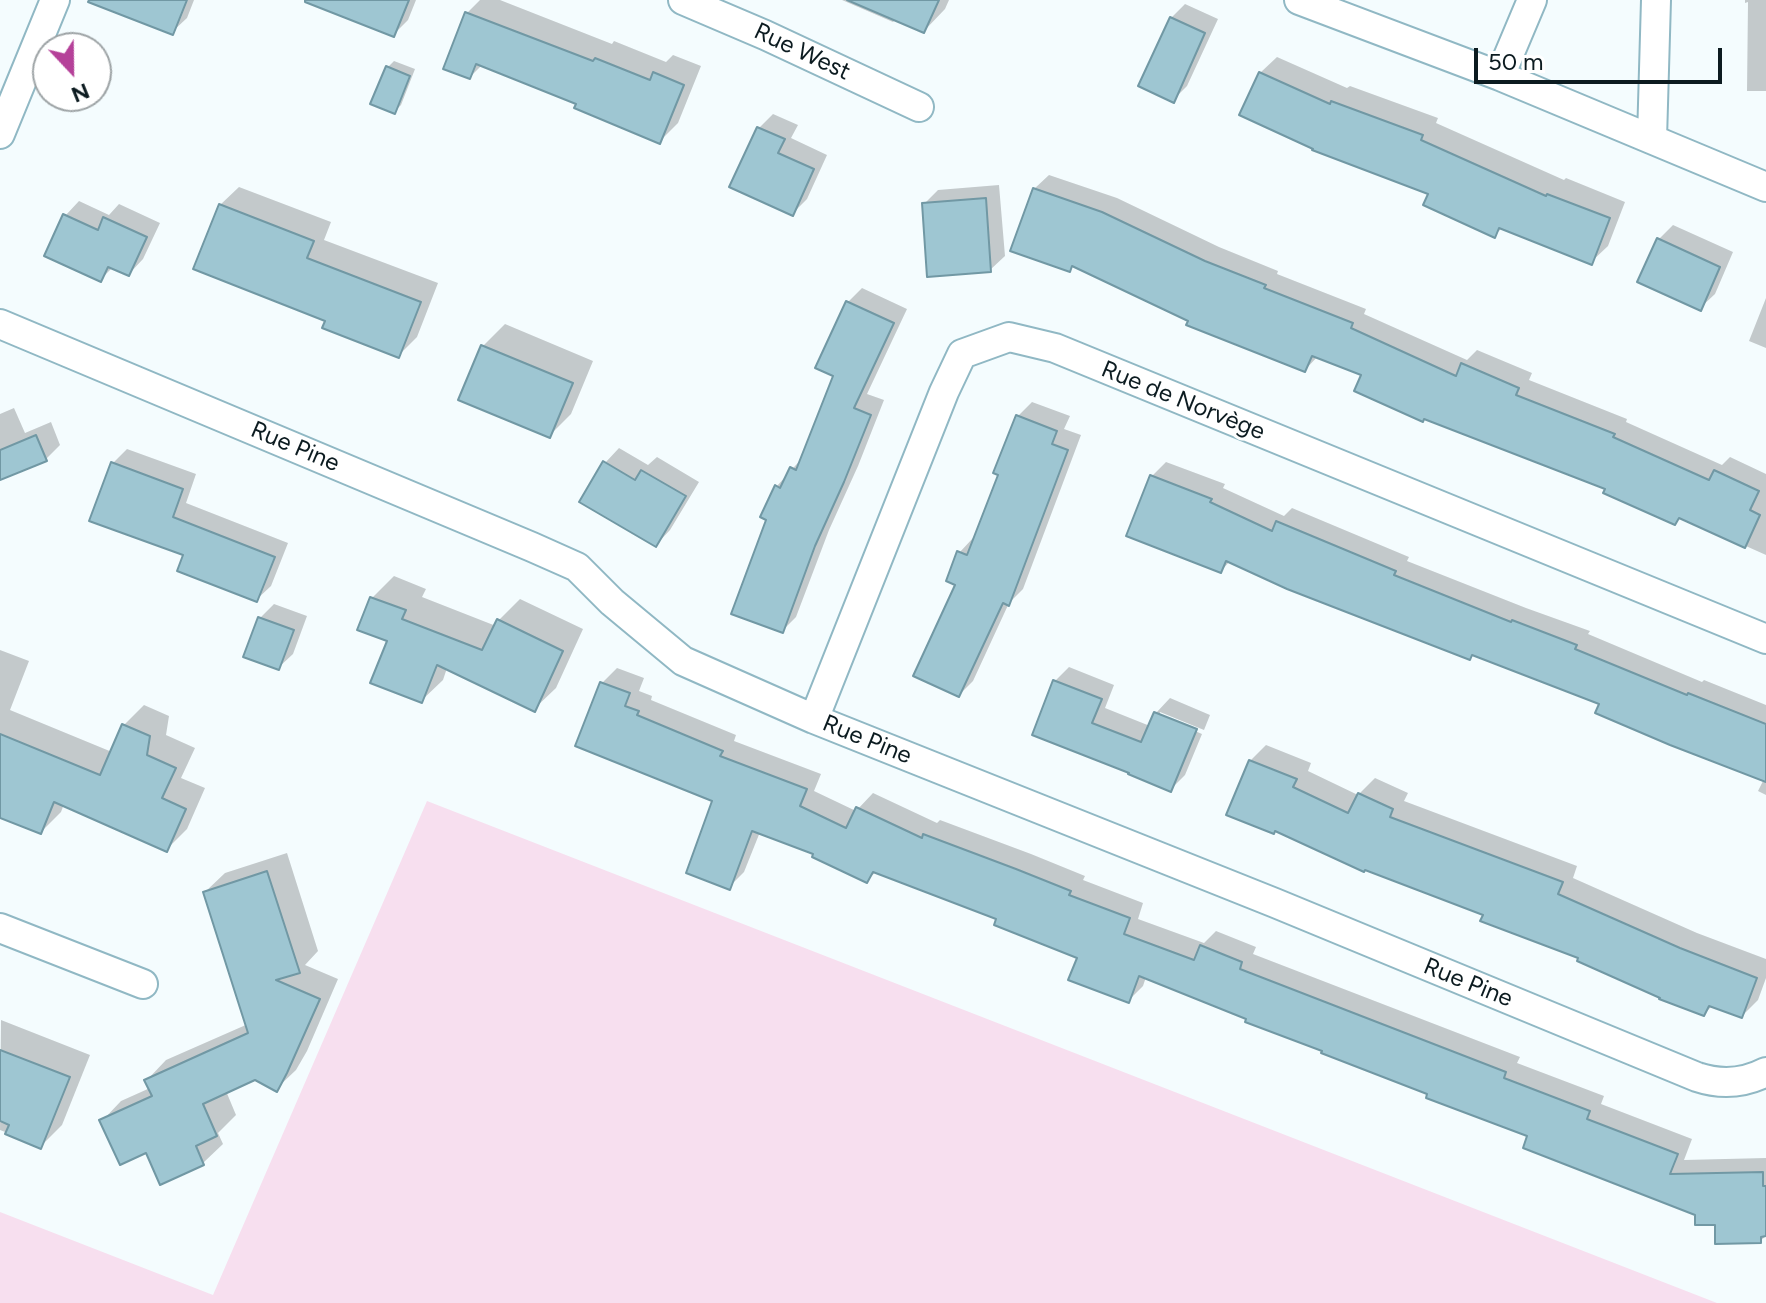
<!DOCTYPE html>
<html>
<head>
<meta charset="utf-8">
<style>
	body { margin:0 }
	#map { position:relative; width:1766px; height:1303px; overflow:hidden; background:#f4fcfe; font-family:Figtree,sans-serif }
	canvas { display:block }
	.north { position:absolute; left:32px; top:32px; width:80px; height:80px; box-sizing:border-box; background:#fff; border:2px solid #9ea4a6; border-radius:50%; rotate:158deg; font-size:22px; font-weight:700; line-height:32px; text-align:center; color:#0c1b20 }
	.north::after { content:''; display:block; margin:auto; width:28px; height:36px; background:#b54199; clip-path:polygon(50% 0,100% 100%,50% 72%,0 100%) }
	.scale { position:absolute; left:1474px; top:48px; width:248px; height:36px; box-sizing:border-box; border:4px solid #0c1b20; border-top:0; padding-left:10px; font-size:24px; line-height:28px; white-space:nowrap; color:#0c1b20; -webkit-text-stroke:6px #fff; paint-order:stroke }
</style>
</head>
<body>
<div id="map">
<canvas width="1766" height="1303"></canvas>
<div class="north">N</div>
<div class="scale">50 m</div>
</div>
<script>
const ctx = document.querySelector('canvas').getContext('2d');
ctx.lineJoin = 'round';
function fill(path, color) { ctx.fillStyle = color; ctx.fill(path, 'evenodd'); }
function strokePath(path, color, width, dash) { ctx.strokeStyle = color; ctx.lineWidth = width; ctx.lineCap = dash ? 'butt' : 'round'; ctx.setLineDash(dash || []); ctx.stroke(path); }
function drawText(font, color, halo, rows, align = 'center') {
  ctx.font = font + ' Figtree,sans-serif'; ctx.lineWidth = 6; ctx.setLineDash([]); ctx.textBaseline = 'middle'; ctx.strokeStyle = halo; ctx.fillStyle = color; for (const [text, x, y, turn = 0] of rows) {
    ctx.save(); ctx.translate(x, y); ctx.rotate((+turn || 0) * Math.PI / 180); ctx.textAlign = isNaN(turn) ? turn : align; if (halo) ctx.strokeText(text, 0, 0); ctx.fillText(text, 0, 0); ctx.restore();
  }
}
fill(new Path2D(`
	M427,801L1717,1303H0V1212L213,1295Z`), '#f7dfef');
fill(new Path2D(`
	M132,0H194L187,18L172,32Z
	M354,0H416L408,20L394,34Z
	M480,0H500L612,44L614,41L666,62L673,55L701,66L678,123L660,141L578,102L482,65L470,77L446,68L467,13Z
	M842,0H949L945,9L924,31L896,19L893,22Z
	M1745,0H1766V91H1747L1748,2L1745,3Z
	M1185,4L1218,19L1187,86L1173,100L1171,18Z
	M1277,57L1347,88L1350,86L1438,118L1436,123L1564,180L1566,178L1625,202L1608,246L1591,262L1503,227L1495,235L1430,193L1260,73Z
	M394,61L415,69L401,105L394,112L387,68Z
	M773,114L798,125L791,138L827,155L807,199L792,214L759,128Z
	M1049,175L1117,198L1219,247L1278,271L1277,274L1366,309L1364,314L1467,360L1477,350L1532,373L1529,380L1627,419L1626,422L1722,465L1730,457L1766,474V555L1681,517L1675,523L1607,487L1364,374L1318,356L1305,370L1190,320L1074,264L1070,269L1034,189Z
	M999,185L1005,256L990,270L924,204L938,190Z
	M239,187L331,222L324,240L438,283L417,337L399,355L327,320L220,205Z
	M79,201L109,215L119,204L160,223L143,259L129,274L113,267L100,280L65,216Z
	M1673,225L1733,252L1715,294L1700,308L1659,239Z
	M862,288L907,309L867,394L884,400L858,466L829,530L796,617L782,631L769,519L777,486L804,456L835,375L848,302Z
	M1766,298V348L1749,341Z
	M505,324L593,361L571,414L549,436L483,346Z
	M1032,402L1070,416L1064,429L1081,435L1023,589L1009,603L973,681L959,695V553L973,538L975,539L1001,474L1018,416Z
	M14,408L25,433L51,422L60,445L46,459L0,478V414Z
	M619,448L648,465L657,457L699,482L670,530L656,545L605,463Z
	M127,449L196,474L186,503L288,543L271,586L256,600L186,554L112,464Z
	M1166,462L1225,484L1223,488L1284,516L1292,508L1409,557L1407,561L1526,608L1590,631L1588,634L1702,682L1704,680L1766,705V795L1758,791L1764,779L1602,703L1474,654L1469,658L1230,561L1221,571L1129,535L1152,476Z
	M394,576L426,589L422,597L496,626L498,621L520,599L583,629L556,688L534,709L447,668L443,680L421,701L389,640L372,598Z
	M274,604L307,616L293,654L278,668L260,618Z
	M0,650L29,661L10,710L112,752L124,725L144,705L169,716L166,735L195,748L181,778L205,788L187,829L167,849L64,804L61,812L41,832L0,816Z
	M1069,667L1114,685L1105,708L1150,726L1156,713L1170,698L1210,715L1204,730L1160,712V716L1202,734L1185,775L1171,789L1131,773L1055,681Z
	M617,668L644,678L639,691L652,696L651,700L736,735L734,741L821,774L814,791L856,811L873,793L937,823L940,820L1031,854L1085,876L1083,880L1143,903L1138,919L1204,943L1216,931L1256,947L1253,954L1520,1057L1517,1063L1604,1096L1601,1104L1692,1139L1684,1160L1766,1158V1236L1760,1241L1697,1214L1530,1135L1146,977L1143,986L1128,1001L1080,957L999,918L877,871L867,880L816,853L760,832L744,872L729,887L715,800L602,683Z
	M1266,745L1311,763L1308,771L1358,795L1375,778L1408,793L1404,801L1577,866L1573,878L1697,933L1766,959V978L1758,1000L1742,1016L1713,1005L1704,1014L1485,914L1250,761Z
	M287,853L318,951L305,965L338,979L307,1051L296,1070L276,1089L255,1077L226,1091L236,1115L218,1133L223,1144L203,1163L147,1151L102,1121L121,1101L150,1088L147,1080L166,1060L248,1024L205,892L225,873Z
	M1,1020L90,1055L62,1125L41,1146L0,1130Z`), '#0003');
const building = new Path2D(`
	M89,0H187L173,35L88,2Z
	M305,0H409L394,37L305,2Z
	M847,0H939L924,33Z
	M465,12L593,61L595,58L650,80L653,72L684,85L660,144L574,108L576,104L476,64L470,79L443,69Z
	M1170,17L1205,33L1174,103L1138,86Z
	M386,66L410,76L395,114L370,104Z
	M1259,72L1330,104L1331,101L1423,135L1421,140L1546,196L1547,194L1610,218L1592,265L1499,228L1495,238L1423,205L1428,194L1312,150L1313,149L1239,115Z
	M757,127L785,139L778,153L814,169L793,216L729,187Z
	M1033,188L1102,212L1205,261L1266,285L1264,288L1353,323L1351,328L1456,376L1461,363L1519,388L1516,395L1615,434L1613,437L1709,480L1714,470L1759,491L1750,510L1760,515L1745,548L1679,518L1675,525L1603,493L1605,489L1424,419L1423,422L1354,391L1361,375L1312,356L1305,372L1186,325L1188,321L1072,266L1070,272L1010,251Z
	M986,198L991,272L927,277L922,203Z
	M219,204L314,241L307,258L421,302L399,358L322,328L325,321L193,269Z
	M63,214L98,230L103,217L147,237L129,276L108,267L101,282L44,256Z
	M1657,238L1720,267L1701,311L1637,282Z
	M846,301L894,323L854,408L871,415L844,482L815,546L783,633L731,614L766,520L760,517L775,485L780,488L790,467L796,470L833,376L815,368Z
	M481,345L573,383L550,438L458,400Z
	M1016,415L1057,431L1052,444L1068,450L1009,606L1003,603L959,697L913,676L955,585L946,581L957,551L967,555L998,475L993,473Z
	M36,435L47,461L0,480V450Z
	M603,461L635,480L641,470L686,496L656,547L579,502Z
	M111,462L183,489L173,517L275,557L257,602L177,571L183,555L89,521Z
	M1150,475L1212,499L1210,502L1272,531L1276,521L1396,571L1394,575L1511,622L1512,620L1577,645L1575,649L1687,695L1688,693L1766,724V782L1670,745L1595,713L1599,704L1472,655L1470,660L1287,589L1226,561L1221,573L1126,536Z
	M370,597L406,610L402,619L482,650L497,619L563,651L535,712L437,665L422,703L370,683L387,641L357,630Z
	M258,617L294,630L279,670L243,657Z
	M1053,680L1102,699L1092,723L1141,742L1154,712L1197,729L1171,792L1128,774L1129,773L1032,735Z
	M600,682L630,693L625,706L639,711L637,715L723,751L720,756L807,789L800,806L846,828L856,807L922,838L923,834L1016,869L1071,891L1069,895L1130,918L1124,934L1194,960L1200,945L1242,962L1240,969L1506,1072L1504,1078L1590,1111L1587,1119L1678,1154L1670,1174L1763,1172V1186H1766V1236L1761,1237V1243L1715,1244V1225H1695V1215L1523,1148L1527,1136L1426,1098L1427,1094L1321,1053L1322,1051L1245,1022L1246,1019L1139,976L1129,1003L1068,980L1077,958L994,925L996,919L873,872L867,883L812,857L813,854L752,831L730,890L686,873L712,801L575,746Z
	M122,724L150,736L147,755L176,768L162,798L186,809L167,852L54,802L41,834L0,818V734L100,775Z
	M1249,760L1297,779L1293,787L1348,813L1358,793L1393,809L1390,817L1563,882L1558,894L1680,948L1757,978L1742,1018L1709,1006L1704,1016L1659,999L1660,998L1577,961L1578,958L1480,921L1483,915L1365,870L1364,872L1275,831L1274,834L1226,815Z
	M267,871L300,973L276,980L320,999L287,1073L277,1092L255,1080L203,1104L217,1136L196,1146L204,1165L160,1185L146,1153L120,1165L99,1120L152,1096L144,1080L248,1033L203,892Z
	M0,1050L70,1077L41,1149L5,1134L9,1125L0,1121Z`);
fill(building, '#9ec6d2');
strokePath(building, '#7198a4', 2);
const street = new Path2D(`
	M683,0L765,35L919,107
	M1299,0L1500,76L1766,187
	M1500,76L1532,0
	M0,134L55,0
	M1652,139L1656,0
	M0,324L532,547L577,567L612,602L683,661L814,719L1275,903L1697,1077C1721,1085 1743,1084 1766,1072
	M814,719L944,392L962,354L1009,337L1055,348L1766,639
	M0,928L143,984`);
strokePath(street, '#90b8c4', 32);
strokePath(street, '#fff', 28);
drawText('24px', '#0c1b20', '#fff', [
	["Rue West",802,52,25],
	["Rue de Norvège",1183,401,22],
	["Rue Pine",295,447,23],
	["Rue Pine",867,740,22],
	["Rue Pine",1468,983,22]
]);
</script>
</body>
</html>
